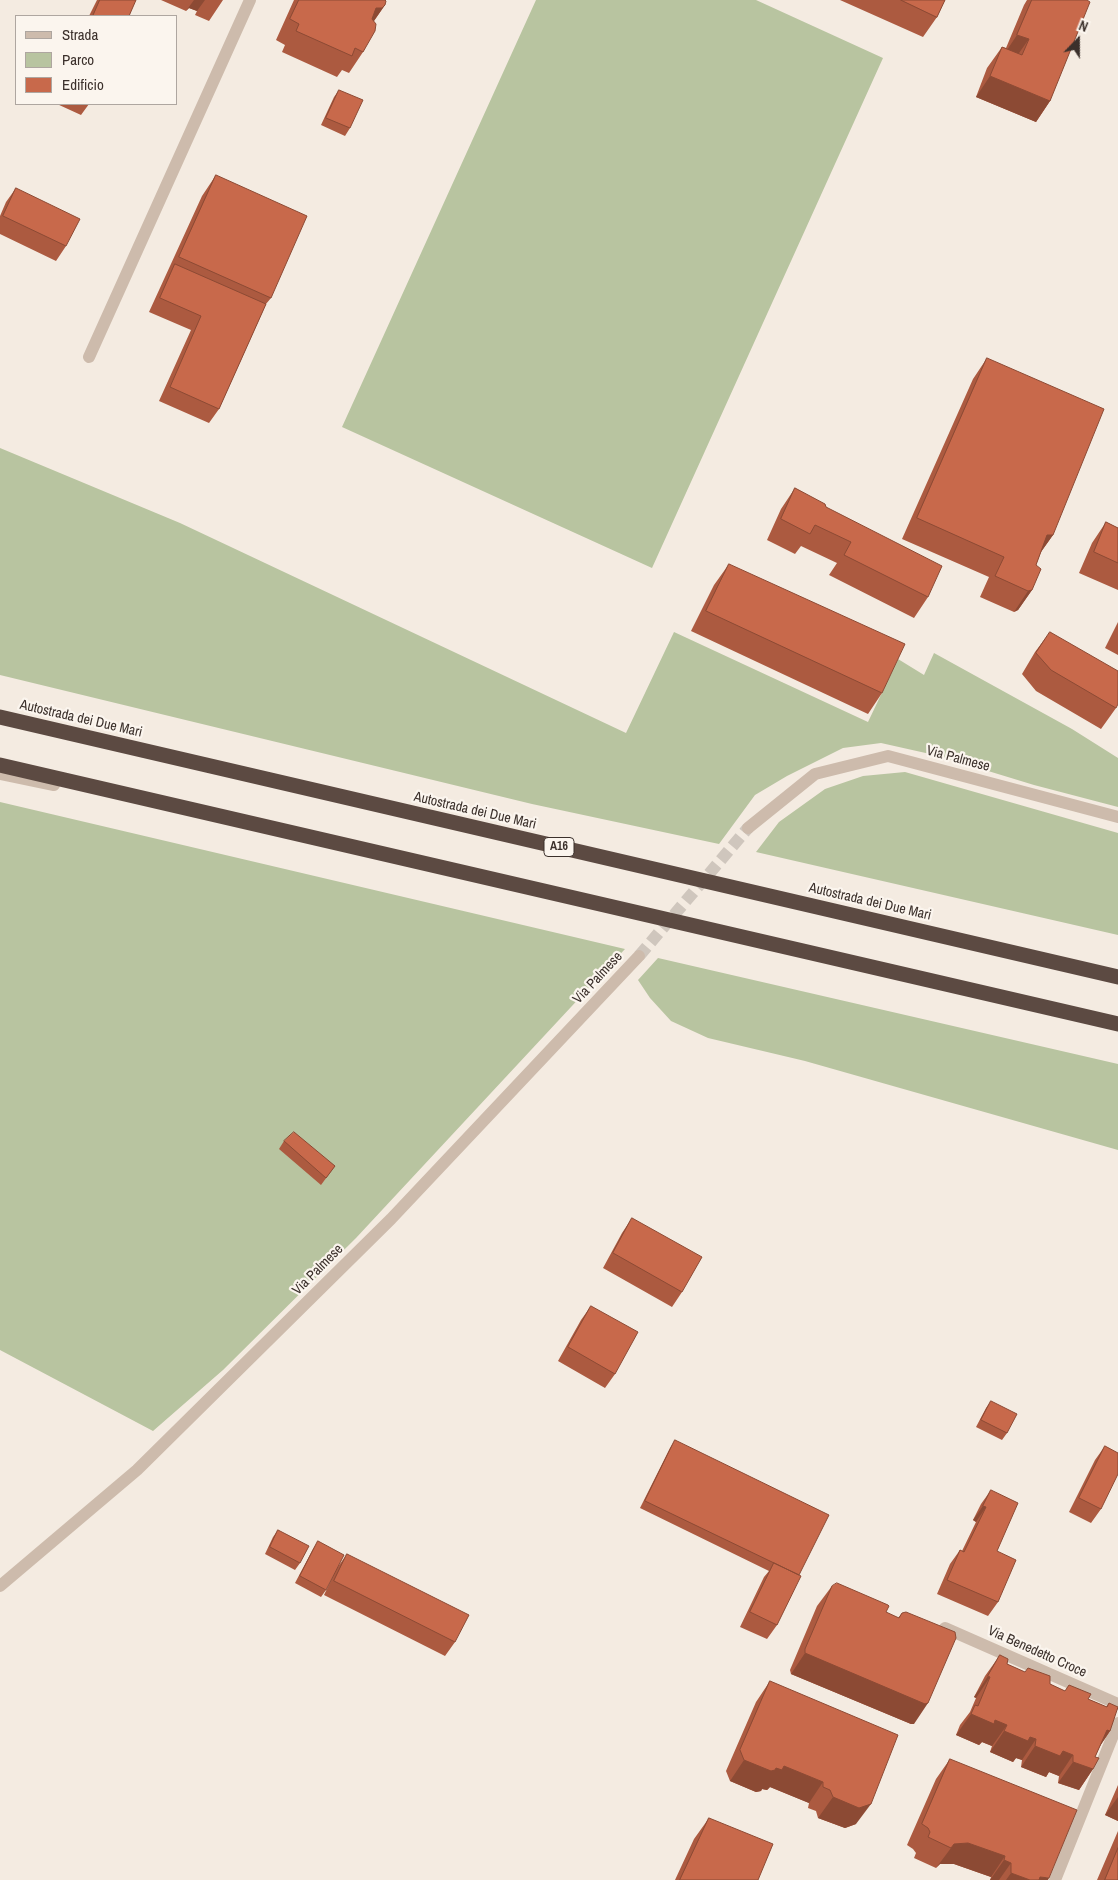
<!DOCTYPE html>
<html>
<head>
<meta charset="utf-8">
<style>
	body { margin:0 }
	#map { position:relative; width:1118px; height:1880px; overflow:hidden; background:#f4ebe1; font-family:"Archivo Narrow",sans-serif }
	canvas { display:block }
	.legend { position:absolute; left:15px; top:15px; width:162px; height:90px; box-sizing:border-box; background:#fbf5ee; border:1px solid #aea6a0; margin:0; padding:6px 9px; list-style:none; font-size:15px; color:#3b302b }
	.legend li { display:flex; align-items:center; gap:10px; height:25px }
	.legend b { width:25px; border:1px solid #aea6a0 }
	.north { position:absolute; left:1053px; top:15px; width:50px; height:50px; -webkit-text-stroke:4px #fbf5ee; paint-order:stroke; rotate:22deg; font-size:14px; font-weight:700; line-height:20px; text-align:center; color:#3b302b }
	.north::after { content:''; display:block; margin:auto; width:18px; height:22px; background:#3b302b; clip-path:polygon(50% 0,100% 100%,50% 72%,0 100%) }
</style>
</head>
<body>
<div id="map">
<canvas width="1118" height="1880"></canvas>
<ul class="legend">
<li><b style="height:6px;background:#cdbbac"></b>Strada</li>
<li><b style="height:14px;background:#b8c4a0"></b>Parco</li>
<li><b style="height:14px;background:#c8694b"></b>Edificio</li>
</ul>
<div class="north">N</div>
</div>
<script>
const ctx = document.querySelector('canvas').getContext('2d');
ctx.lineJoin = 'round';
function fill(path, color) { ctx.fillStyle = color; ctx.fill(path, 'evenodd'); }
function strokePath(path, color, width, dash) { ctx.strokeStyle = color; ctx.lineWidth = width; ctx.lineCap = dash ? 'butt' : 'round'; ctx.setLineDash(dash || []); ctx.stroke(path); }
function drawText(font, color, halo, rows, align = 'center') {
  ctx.font = font + ' "Archivo Narrow",sans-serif'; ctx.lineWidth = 4.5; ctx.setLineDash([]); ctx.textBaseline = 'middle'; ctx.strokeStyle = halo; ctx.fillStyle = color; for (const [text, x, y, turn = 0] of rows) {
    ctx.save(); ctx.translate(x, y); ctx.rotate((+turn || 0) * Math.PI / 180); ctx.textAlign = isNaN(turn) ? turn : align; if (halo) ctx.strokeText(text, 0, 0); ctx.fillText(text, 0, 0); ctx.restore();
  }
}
fill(new Path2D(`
	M536,0H756L883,58L652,568L342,427Z
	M0,448L180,523L626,733L674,632L868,722L898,659L924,675L934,653L1072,729L1118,758V807L1034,785L939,756L881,743L843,748L787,776L755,795L719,844L532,804L0,675Z
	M905,772L1118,833V935L756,852L779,822L825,789L863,776Z
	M0,802L625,949L356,1238L223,1370L153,1431L0,1350Z
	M658,958L1118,1064V1150L805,1061L708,1038L671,1021L650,998L638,980Z`), '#b8c4a0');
strokePath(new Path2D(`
	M639,956L748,828`), '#cfc6bd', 12, [12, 6]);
strokePath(new Path2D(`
	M0,774L54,785`), '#cdbbac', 12);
strokePath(new Path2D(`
	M89,357L250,0
	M748,828L815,774L888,756L1118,817
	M0,1586L137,1470L391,1219L639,956
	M945,1628L1118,1704
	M1055,1880L1118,1723`), '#cdbbac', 12);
strokePath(new Path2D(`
	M0,717L1118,977
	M0,765L1118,1024`), '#5c4a42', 15);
fill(new Path2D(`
	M97,0H135L129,16H89Z
	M161,0H223L209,21L195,15L197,11L189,8L186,11Z
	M294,0H385V5L374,21L363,52L349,73L342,70L337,77L282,52L285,45L276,40Z
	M840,0H945L937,17L923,37Z
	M1027,0H1087L1050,101L1036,122L976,97L987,68L1002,47L1006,48L1024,5Z
	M339,90L350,128L345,136L321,125L334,97Z
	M57,104H89L81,115Z
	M216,175L271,298L266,304L219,409L209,423L159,401L191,330L149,312L202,196Z
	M16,188L66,246L56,261L0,234V216L6,202Z
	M987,358L1053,535L1041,552L1036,565L1032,590L1018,610L1014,612L980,597L989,577L902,539L973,379Z
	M795,488L826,507L928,597L914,618L829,575L837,563L801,546L795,554L767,540L781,509Z
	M1106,522L1118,528V590L1079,573L1092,543Z
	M729,564L882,693L868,714L691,631L714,585Z
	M1118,622V655L1105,648Z
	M1050,632L1116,708L1101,729L1036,691L1022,674L1035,652Z
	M284,1141L335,1166L321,1185L279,1149Z
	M632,1218L682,1292L672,1307L603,1268L622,1233Z
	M591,1306L615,1374L605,1388L558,1361L581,1320Z
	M991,1401L1007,1433L1002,1440L976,1427L986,1408Z
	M675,1440L799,1575L777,1625L767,1639L740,1627L764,1577L769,1571L640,1508L670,1448Z
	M1105,1446L1101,1509L1091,1523L1069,1512L1095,1460Z
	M991,1490L997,1551L998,1602L988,1616L937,1594L950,1564L960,1550L962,1551L976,1522L973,1520L981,1504Z
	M278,1530L300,1563L295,1570L265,1554L273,1537Z
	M318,1541L326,1590L321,1597L295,1583L313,1549Z
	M347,1554L455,1642L445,1656L324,1595L337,1568Z
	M832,1586L898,1618L902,1613L914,1724H911L791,1674L790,1670L817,1606Z
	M1000,1655L1007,1664L1065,1691L1088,1699L1106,1707L1109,1703L1110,1731L1100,1746L1095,1757L1093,1769L1079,1790L1058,1783L1059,1776L1049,1772L1046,1777L1021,1767L1022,1760L1016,1758L1013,1762L990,1752L992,1746L982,1742L979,1745L956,1735L960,1725L970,1712L976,1698L974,1697L985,1676Z
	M770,1681L856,1824L845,1828L818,1818L816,1811L808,1808L809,1803L770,1787L767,1790L762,1789L761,1791L756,1792L730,1781L726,1771L756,1702Z
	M950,1759L1048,1880H990L991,1877L954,1864H940L936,1868L914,1858L916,1853L913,1849L907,1845L936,1779Z
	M1118,1785V1821L1105,1815Z
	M709,1818L758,1880H675L694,1839Z
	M1118,1831V1880H1097Z`), '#ac5a40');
fill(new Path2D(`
	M194,0H205L197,11L189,8L186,11Z
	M385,5L371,25L362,29L376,8Z
	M1017,35L1029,39L1014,60L1003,56Z
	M990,76L1050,101L1036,122L976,97Z
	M1047,535H1053L1038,556Z
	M1032,590L1018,610L1014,612L1028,591Z
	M983,1506L986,1507L976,1522L973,1520Z
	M805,1653L928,1703L914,1724H911L791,1674Z
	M988,1676L990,1677L976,1698L974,1697Z
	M971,1714L995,1720L1007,1725L992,1746L982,1742L979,1745L956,1735Z
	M1107,1730L1110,1731L1096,1752Z
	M1004,1731L1030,1737L1036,1739L1022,1760L1016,1758L1013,1762L990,1752Z
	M1035,1746L1063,1751L1073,1755L1059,1776L1049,1772L1046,1777L1021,1767Z
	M744,1760L776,1768L784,1766L823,1782L809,1803L770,1787L767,1790L762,1789L761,1791L756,1792L730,1781Z
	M1073,1762L1093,1769L1079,1790L1058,1783Z
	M833,1797L871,1804L856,1824L845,1828L818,1818Z
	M1118,1797V1821L1105,1815Z
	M968,1843L1005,1856L991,1877L954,1864H940L936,1868L954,1844Z
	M1004,1860L1011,1863L999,1880H990Z
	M1011,1873L1030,1880H1006Z
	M1040,1877L1049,1878L1048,1880H1038Z`), '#8c4a34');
const building = new Path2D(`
	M100,0H136L129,16H93Z
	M299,0H385L386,1L385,5L382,8H376L372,19L376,24L375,31L363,52L355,48L352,56L296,31L299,24L290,19Z
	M901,0H945L937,17Z
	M1032,0H1087L1090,2L1050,101L990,76L1002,47L1022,55L1029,39L1017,35Z
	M339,90L363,100L350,128L326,118Z
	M216,175L307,216L271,298L179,257Z
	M16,188L80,219L66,246L3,216Z
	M175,264L266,304L219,409L170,387L201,316L160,298Z
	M987,358L1104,409L1053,535H1047L1036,565L1041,569L1032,590L1028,591L995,576L1004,557L917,518Z
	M795,488L825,504L826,507L942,566L928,597L844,555L851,542L815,525L810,534L781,519Z
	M1106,522L1118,528V563L1094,552Z
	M729,564L905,644L882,693L706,611Z
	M1050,632L1118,671V704L1116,708L1051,670L1036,653Z
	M294,1132L335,1166L326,1178L284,1141Z
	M632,1218L702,1257L682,1292L613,1253Z
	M591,1306L638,1332L615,1374L568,1347Z
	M991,1401L1017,1414L1007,1433L981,1420Z
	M675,1440L829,1515L799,1575L645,1501Z
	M1105,1446L1118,1453V1474L1101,1509L1079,1498Z
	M991,1490L1018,1503L997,1551L1016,1560L998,1602L947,1580L960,1550L964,1552L986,1507L983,1506Z
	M278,1530L309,1546L300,1563L270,1547Z
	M318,1541L344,1555L326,1590L300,1576Z
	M347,1554L469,1615L455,1642L334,1581Z
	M774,1563L801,1576L777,1625L750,1612Z
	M837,1583L888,1605L889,1606L886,1612L899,1618L902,1613L906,1612L955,1632L956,1638L928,1703L925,1704L805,1653V1649L832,1586Z
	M1000,1655L1008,1659L1007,1664L1025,1672L1028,1668L1050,1676V1684L1065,1691L1069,1685L1091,1694L1088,1699L1107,1707L1109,1703L1118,1707L1110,1731L1107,1730L1095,1757L1099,1758L1093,1769L1073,1762V1755L1063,1751L1060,1756L1035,1746L1036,1739L1030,1737L1028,1741L1004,1731L1007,1725L995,1720L994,1724L971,1714L975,1705L978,1706L990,1677L988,1676Z
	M770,1681L898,1735L871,1804L859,1808L833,1797L830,1790L823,1787V1782L784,1766L782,1770L776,1768L775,1770L771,1771L744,1760L740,1750Z
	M950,1759L1077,1810L1049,1878L1040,1877L1039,1880H1030L1011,1873V1863L1004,1860L1005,1856L968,1843L954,1844L951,1848L928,1837L930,1832L928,1828L922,1824Z
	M709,1818L773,1844L758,1880H680Z
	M1118,1848V1880H1105Z`);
fill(building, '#c8694b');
strokePath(building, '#8c4a34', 1);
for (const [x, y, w] of [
	[559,847,30]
]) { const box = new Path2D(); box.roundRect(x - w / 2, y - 9.5, w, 19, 4); ctx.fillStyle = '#fbf5ee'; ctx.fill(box); strokePath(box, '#3b302b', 1); }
drawText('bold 12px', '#3b302b', null, [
	["A16",559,847]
]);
drawText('14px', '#3b302b', '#fbf5ee', [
	["Autostrada dei Due Mari",81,719,13],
	["Via Palmese",958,759,15],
	["Autostrada dei Due Mari",475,811,13],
	["Autostrada dei Due Mari",870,902,13],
	["Via Palmese",598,978,-47],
	["Via Palmese",318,1270,-45],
	["Via Benedetto Croce",1037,1652,24]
]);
</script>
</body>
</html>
